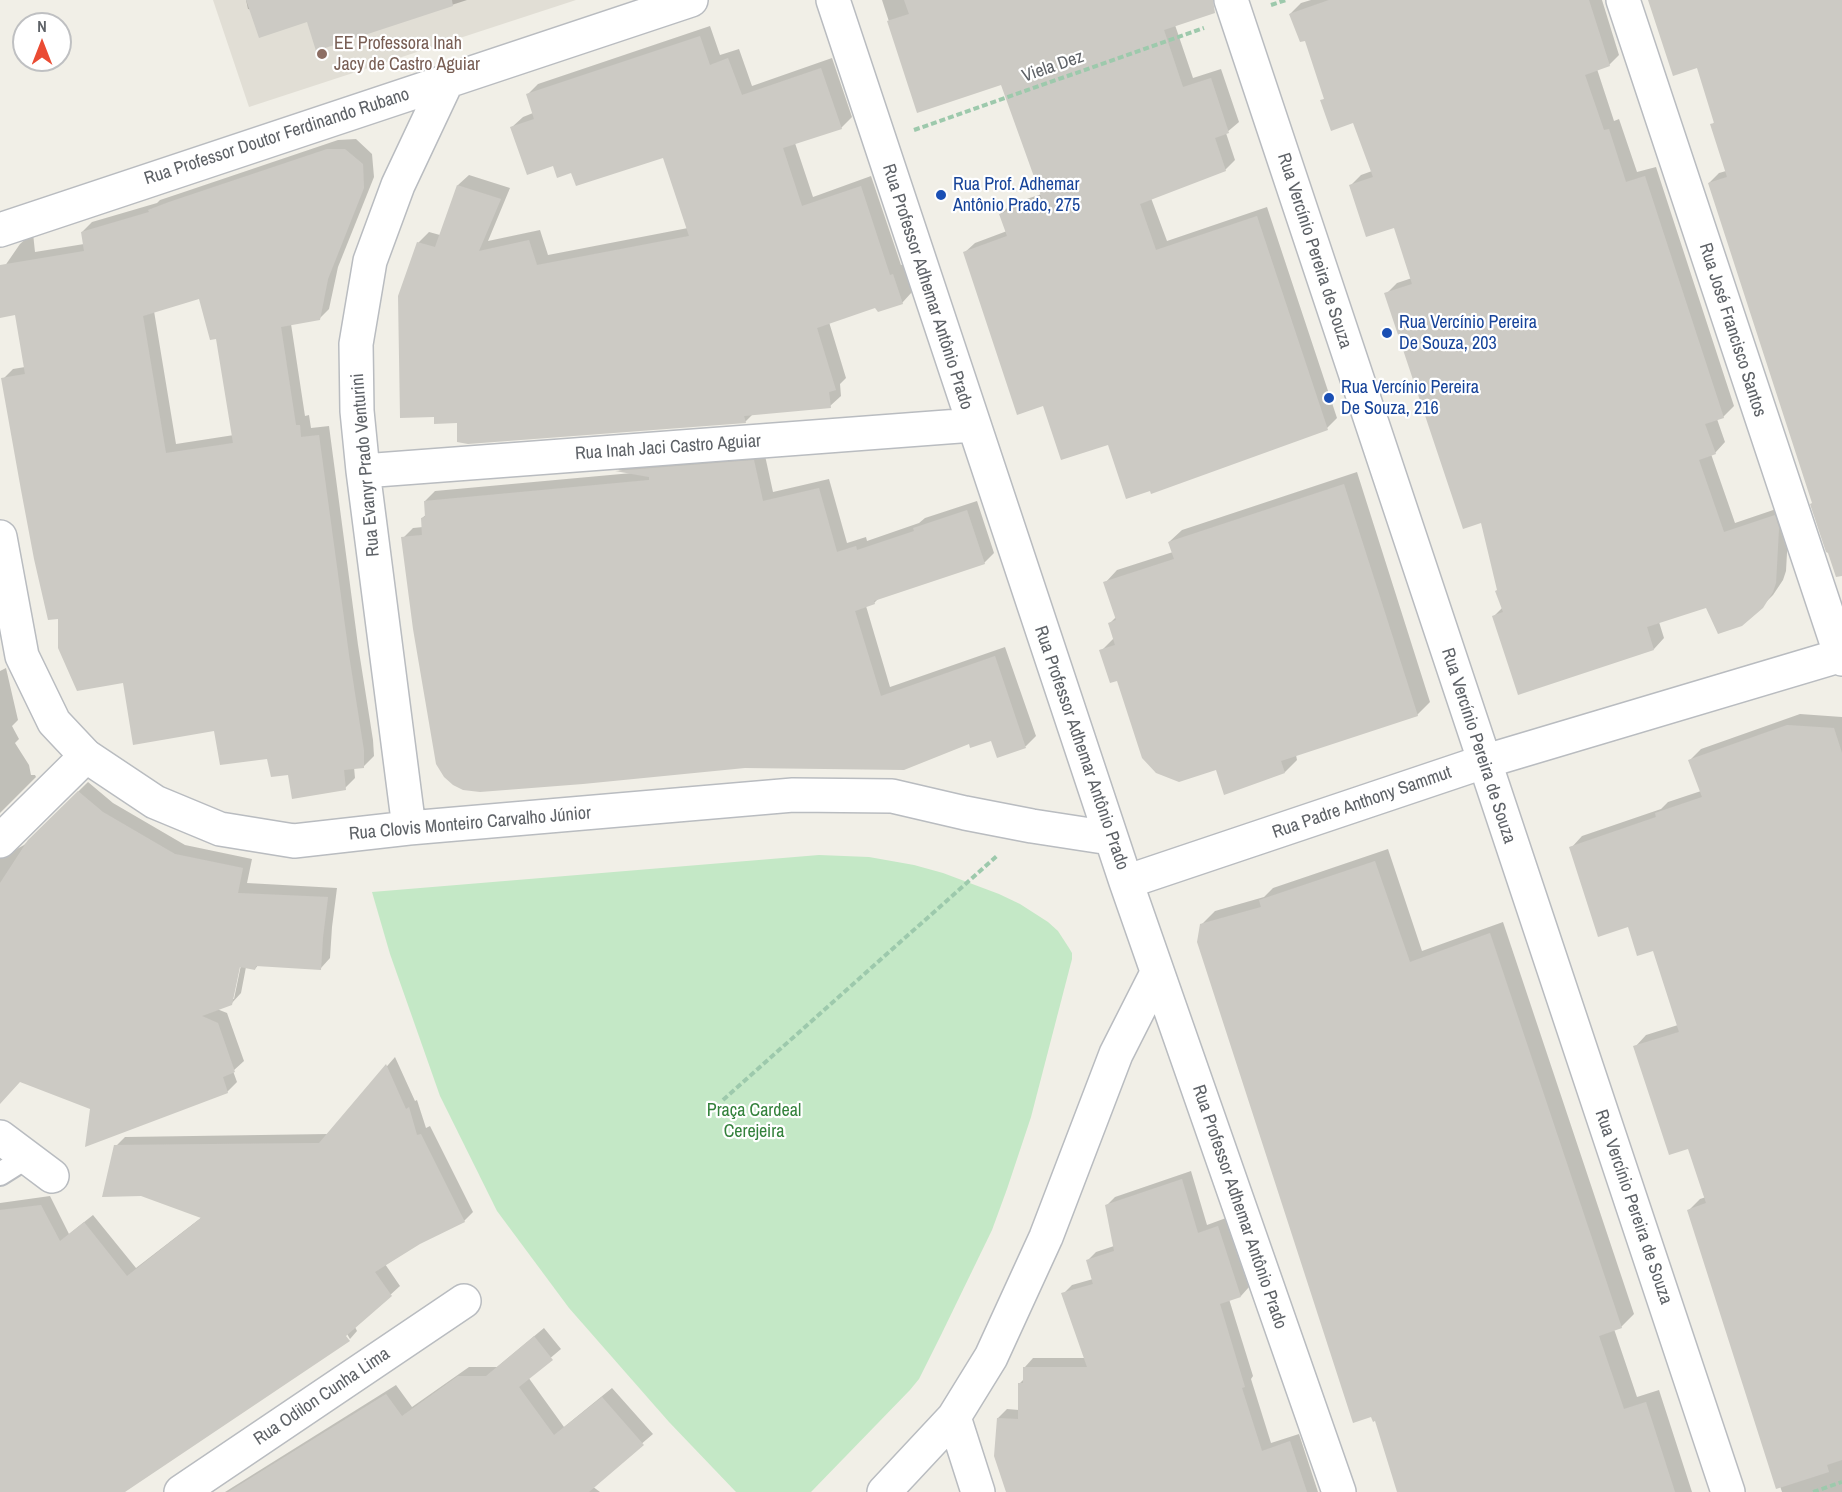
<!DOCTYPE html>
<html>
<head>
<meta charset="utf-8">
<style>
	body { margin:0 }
	#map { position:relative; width:1842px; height:1492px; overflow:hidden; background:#f1efe7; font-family:"Archivo Narrow",sans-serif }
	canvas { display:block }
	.north { position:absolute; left:12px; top:12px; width:60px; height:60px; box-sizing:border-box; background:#fff; border:2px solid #bfc0c2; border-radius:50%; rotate:0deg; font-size:16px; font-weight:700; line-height:24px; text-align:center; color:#5e6267 }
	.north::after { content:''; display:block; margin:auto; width:21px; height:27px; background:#ea4b33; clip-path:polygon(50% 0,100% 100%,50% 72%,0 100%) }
</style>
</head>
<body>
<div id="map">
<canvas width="1842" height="1492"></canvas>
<div class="north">N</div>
</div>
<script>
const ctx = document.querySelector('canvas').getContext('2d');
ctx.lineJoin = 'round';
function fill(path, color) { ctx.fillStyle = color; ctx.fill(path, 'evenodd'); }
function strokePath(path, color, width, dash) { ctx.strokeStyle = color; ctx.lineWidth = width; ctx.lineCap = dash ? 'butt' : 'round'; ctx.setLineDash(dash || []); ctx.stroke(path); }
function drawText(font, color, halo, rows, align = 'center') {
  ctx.font = font + ' "Archivo Narrow",sans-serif'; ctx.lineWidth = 4.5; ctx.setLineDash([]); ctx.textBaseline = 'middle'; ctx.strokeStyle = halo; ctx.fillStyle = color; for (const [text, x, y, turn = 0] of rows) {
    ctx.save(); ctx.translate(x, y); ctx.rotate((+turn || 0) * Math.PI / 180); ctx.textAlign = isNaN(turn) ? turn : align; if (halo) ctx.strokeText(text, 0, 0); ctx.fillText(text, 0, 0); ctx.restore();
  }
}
fill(new Path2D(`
	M213,0H576L249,107Z`), '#e1ded5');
fill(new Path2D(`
	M819,855L869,857L914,865L943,873L999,894L1020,904L1048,922L1058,931L1069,948L1072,953V959L1031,1117L1007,1189L992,1230L941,1335L919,1379L910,1390L811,1492H736L669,1422L569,1308L497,1211L440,1096L390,954L372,892Z`), '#c4e8c6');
fill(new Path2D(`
	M246,0H467L317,49L308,21L248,9Z
	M882,0H1199L1175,25L1193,78L1221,69L1239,122L1226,133L1235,160L1225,170L1151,198L1167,241L1267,207L1337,418L1327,428L1151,489L1109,443L1044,404L964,253L975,243L1007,231L1001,214L1011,204L1042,194L1002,83L918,111Z
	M1311,0H1602L1619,55L1609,65L1597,69L1614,121L1619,119L1637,172L1656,167L1734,406L1723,417L1717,419L1725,442L1715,453L1711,454L1735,523L1785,506L1789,517L1786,571L1783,580L1773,595L1762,606H1707L1659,622L1664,638L1654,649L1494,616L1503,607L1482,521L1386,294L1397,283L1412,278L1395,226L1350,186L1361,175L1372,171L1354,121L1322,101L1325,98L1306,39L1290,14L1301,3Z
	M1668,0H1842V561L1709,183L1719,173L1726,171L1712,125L1715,121L1697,66Z
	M710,26L720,55L739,49L752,86L832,58L852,117L841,128L795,143L813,197L871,176L901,265L904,264L912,292L902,303L876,306L829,322L846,378L840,384L841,396L830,406L753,414L745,422H458L418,243L429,232L440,235L458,185L469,175L510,188L488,241L540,230L548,255L688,228L664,156L572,171L554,164L512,127L523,117L533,113L527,95L538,84Z
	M356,139L372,154L374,177L338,267L329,309L319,319L291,324L305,416L309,415L311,428L329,426L358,645L373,740L374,756L364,766L354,767L355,778L345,788L289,774L268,757L215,729L59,617L3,379L13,369L25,367L16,314L0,316V273L20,244L31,234L33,233L35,252L84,244L82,232L92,222L157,203L160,200L181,193L338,140ZM200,297L217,338L234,435L176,444L154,311Z
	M764,451L773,492L829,479L847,543L866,537L867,541L919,523L925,518L977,501L994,553L984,563L880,597L874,603L866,606L890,687L1005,647L1036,736L1026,746L998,756L992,739L970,742L403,538L413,528L423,527L422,518L427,514L425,501L435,491L632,473L618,470L626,461Z
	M1357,472L1430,702L1417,715L1296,755L1297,760L1285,772L1217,768L1118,679L1101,651L1114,638L1109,624L1116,617L1105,583L1117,570L1173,552L1169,542L1182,530Z
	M6,668L18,720L12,726L19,739L15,743L29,765L31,775H35L36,777L0,813V671Z
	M1800,714L1842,717V1492H1782L1688,1211L1700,1199L1706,1197L1689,1147L1635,1047L1646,1035L1678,1025L1654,949L1629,926L1571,848L1582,836L1661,809L1668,802L1701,791L1690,760L1701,749Z
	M88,782L113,803L185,845L252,859L247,883L337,888L332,927L330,958L321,968L259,964L255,969L246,967L241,993L231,1004L217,1009L227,1013L244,1061L233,1071L237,1082L227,1092L92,1108L20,1081L0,1084V847L5,850H15L24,845ZM240,959L242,960L234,999H231Z
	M1388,849L1422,951L1503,922L1634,1314L1621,1327L1614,1329L1637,1397L1659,1390L1692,1492H1398L1376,1419L1202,924L1215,911L1264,897L1273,888Z
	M395,1057L415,1101L417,1100L426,1128L430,1126L473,1212L464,1221L419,1242L385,1264L400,1286L355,1327L357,1331L350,1339L344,1329L121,1492H0V1203L50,1196L69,1234L93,1215L136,1268L202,1217L116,1146L125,1137L328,1134Z
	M1191,1171L1207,1225L1226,1218L1249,1287L1241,1296L1229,1299L1253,1376L1251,1379L1271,1443L1299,1434L1318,1492H1007L998,1418L1007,1409L1019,1410V1384L1025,1378V1367L1033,1358H1085L1063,1294L1072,1285L1093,1279L1087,1261L1096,1252L1114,1246L1106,1206L1115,1197Z
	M544,1328L561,1349L528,1377L564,1427L612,1388L653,1434L592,1486L600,1492H225L396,1385L412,1407L469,1367H497Z`), '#0003');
fill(new Path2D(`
	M246,0H452L453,6L316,51L307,22L259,38Z
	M904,0H1213L1215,13L1164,30L1183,87L1211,78L1229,133L1215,138L1226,171L1140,204L1156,250L1257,216L1328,430L1151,494L1150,491L1126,499L1108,445L1061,460L1043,406L1017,415L963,252L1007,236L999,214L1042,199L1001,85L917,113L887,21L909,14Z
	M1329,0H1589L1610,66L1585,75L1604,130L1609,129L1626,182L1645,176L1724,418L1705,424L1716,454L1699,460L1724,532L1775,515L1779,528L1776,583L1773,592L1763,608L1742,626L1718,634L1706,608L1647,627L1654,650L1518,695L1492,616L1503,612L1495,591L1497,590L1481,523L1463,529L1384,293L1412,284L1394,228L1366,237L1349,185L1373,177L1353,123L1331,131L1320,100L1324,99L1305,41L1300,42L1289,14Z
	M1648,0H1842V576L1836,577L1828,553L1826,552L1810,504L1812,503L1708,183L1727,177L1710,124L1714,123L1697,68L1673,76Z
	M700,36L710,65L728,58L742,95L821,68L842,129L783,148L802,206L861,186L890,275L893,274L903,304L878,312L875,308L817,328L836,390L829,392L831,408L744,416L746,423L468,444L457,442V423L434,424V417L400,418L398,296L417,242L435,247L457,185L501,199L479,251L529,240L537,265L689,236L663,158L576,186L571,173L557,178L553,166L527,175L510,127L534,119L526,94Z
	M327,149H345L363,164L364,188L328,279L320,320L281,327L296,425H300L301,437L319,435L349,655L364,751V768L344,770L346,790L292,799L288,775L271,777L267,759L220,765L214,731L133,745L123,683L77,691L58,648V619L48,620L34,559L21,490L1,378L25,374L15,315L0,318V265L84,251L81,232L149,212L148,210L169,202ZM199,299L210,340L216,339L233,443L166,453L143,316Z
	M754,460L763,501L819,488L837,552L856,546L857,550L914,531L913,528L967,510L985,564L874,601L875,604L855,611L881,696L995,656L1026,748L997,758L991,741L970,748L969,744L904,770L745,768L583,784L480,792L463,790L453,785L444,777L436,764L413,629L401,537L422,535L421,518L425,517L424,501L649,480V477L615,471Z
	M1344,484L1418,716L1281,761L1285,773L1224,795L1216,770L1179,782L1156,773L1142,758L1117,681L1110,683L1099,650L1115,645L1108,623L1116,620L1103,582L1174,559L1168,542Z
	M1787,725L1834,728L1842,753V1460L1827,1465L1829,1472L1776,1489L1687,1210L1706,1203L1688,1149L1669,1155L1633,1046L1679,1032L1653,951L1637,956L1628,927L1598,937L1569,847L1656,817L1655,813L1702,797L1688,760Z
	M78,791L103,812L175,854L243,868L238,893L328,897L323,937L321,970L256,966L255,970L240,967L232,1005L202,1016L218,1023L235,1072L223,1077L228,1093L85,1147L90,1109L20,1082L0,1104V883L28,840Z
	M1375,861L1410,962L1490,933L1622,1328L1599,1336L1624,1409L1646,1402L1675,1492H1397L1375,1421L1373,1422L1371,1417L1353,1423L1197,942L1200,924L1261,907L1259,900Z
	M386,1064L406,1109L409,1107L417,1135L421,1134L465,1222L420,1244L375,1272L392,1296L346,1336L350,1341L125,1492H0V1210L41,1205L60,1241L84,1222L127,1276L201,1218L141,1196L102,1197L114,1145L319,1143Z
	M1182,1179L1198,1233L1218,1226L1241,1297L1220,1304L1245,1387L1242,1388L1262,1451L1290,1441L1307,1492H1006L994,1456L997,1418L1018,1419V1383H1023V1367H1087L1061,1293L1093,1284L1086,1260L1114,1251L1105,1205Z
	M534,1336L553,1360L519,1387L554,1435L602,1397L644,1445L589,1492H228L386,1394L402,1416L458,1376H486Z`), '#cccac4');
const service = new Path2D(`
	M0,1174L27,1157`);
const pedestrian = new Path2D(`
	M0,841L86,756`);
const minor = new Path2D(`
	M833,0L1126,882L1339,1492
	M1231,0L1728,1492
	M1623,0L1842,659
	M0,230L691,0
	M363,471L973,425
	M0,537L22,656L54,722L86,756L155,802L220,829L294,841L409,828L793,795L892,796L965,813L1032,826L1110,838
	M409,828L363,471L357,411L356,344L370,261L398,185L447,81
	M1126,882L1483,762L1842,655
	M0,1137L52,1176
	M954,1417L978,1492
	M181,1492L464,1301
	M884,1492L954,1417L991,1357L1046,1237L1116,1054L1157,973`);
strokePath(service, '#b9bcc0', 26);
strokePath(pedestrian, '#b9bcc0', 36);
strokePath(minor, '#b9bcc0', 36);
strokePath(new Path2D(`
	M1271,5L1286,0
	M914,130L1204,28
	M723,1100L998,855
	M1813,1492L1842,1482`), '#9dc9ac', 4, [6, 3]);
strokePath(service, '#fff', 22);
strokePath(pedestrian, '#fff', 33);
strokePath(minor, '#fff', 33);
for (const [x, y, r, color] of [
	[322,54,6,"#8d6e63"],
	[941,195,6,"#1a4fb4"],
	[1387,333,6,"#1a4fb4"],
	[1329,398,6,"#1a4fb4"]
]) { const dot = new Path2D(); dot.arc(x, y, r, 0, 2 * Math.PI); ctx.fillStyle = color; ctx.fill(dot); strokePath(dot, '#fff', 2); }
drawText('18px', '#785e54', '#fff', [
	["EE Professora Inah",334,44],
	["Jacy de Castro Aguiar",334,65]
], 'left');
drawText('18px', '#5e6267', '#fff', [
	["Viela Dez",1053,67,-19],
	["Rua Professor Doutor Ferdinando Rubano",277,137,-18],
	["Rua Vercínio Pereira de Souza",1314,251,72],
	["Rua Professor Adhemar Antônio Prado",927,287,72],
	["Rua José Francisco Santos",1732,330,72],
	["Rua Inah Jaci Castro Aguiar",668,448,-4],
	["Rua Evanyr Prado Venturini",366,465,-95],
	["Rua Vercínio Pereira de Souza",1478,746,72],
	["Rua Professor Adhemar Antônio Prado",1081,748,71],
	["Rua Padre Anthony Sammut",1362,803,-19],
	["Rua Clovis Monteiro Carvalho Júnior",470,824,-5],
	["Rua Professor Adhemar Antônio Prado",1239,1207,71],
	["Rua Vercínio Pereira de Souza",1633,1207,71],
	["Rua Odilon Cunha Lima",322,1397,-34]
]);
drawText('18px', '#164399', '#fff', [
	["Rua Prof. Adhemar",953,185],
	["Antônio Prado, 275",953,206],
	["Rua Vercínio Pereira",1399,323],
	["De Souza, 203",1399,344],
	["Rua Vercínio Pereira",1341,388],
	["De Souza, 216",1341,409]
], 'left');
drawText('18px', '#33813b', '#fff', [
	["Praça Cardeal",754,1111],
	["Cerejeira",754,1132]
]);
</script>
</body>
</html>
